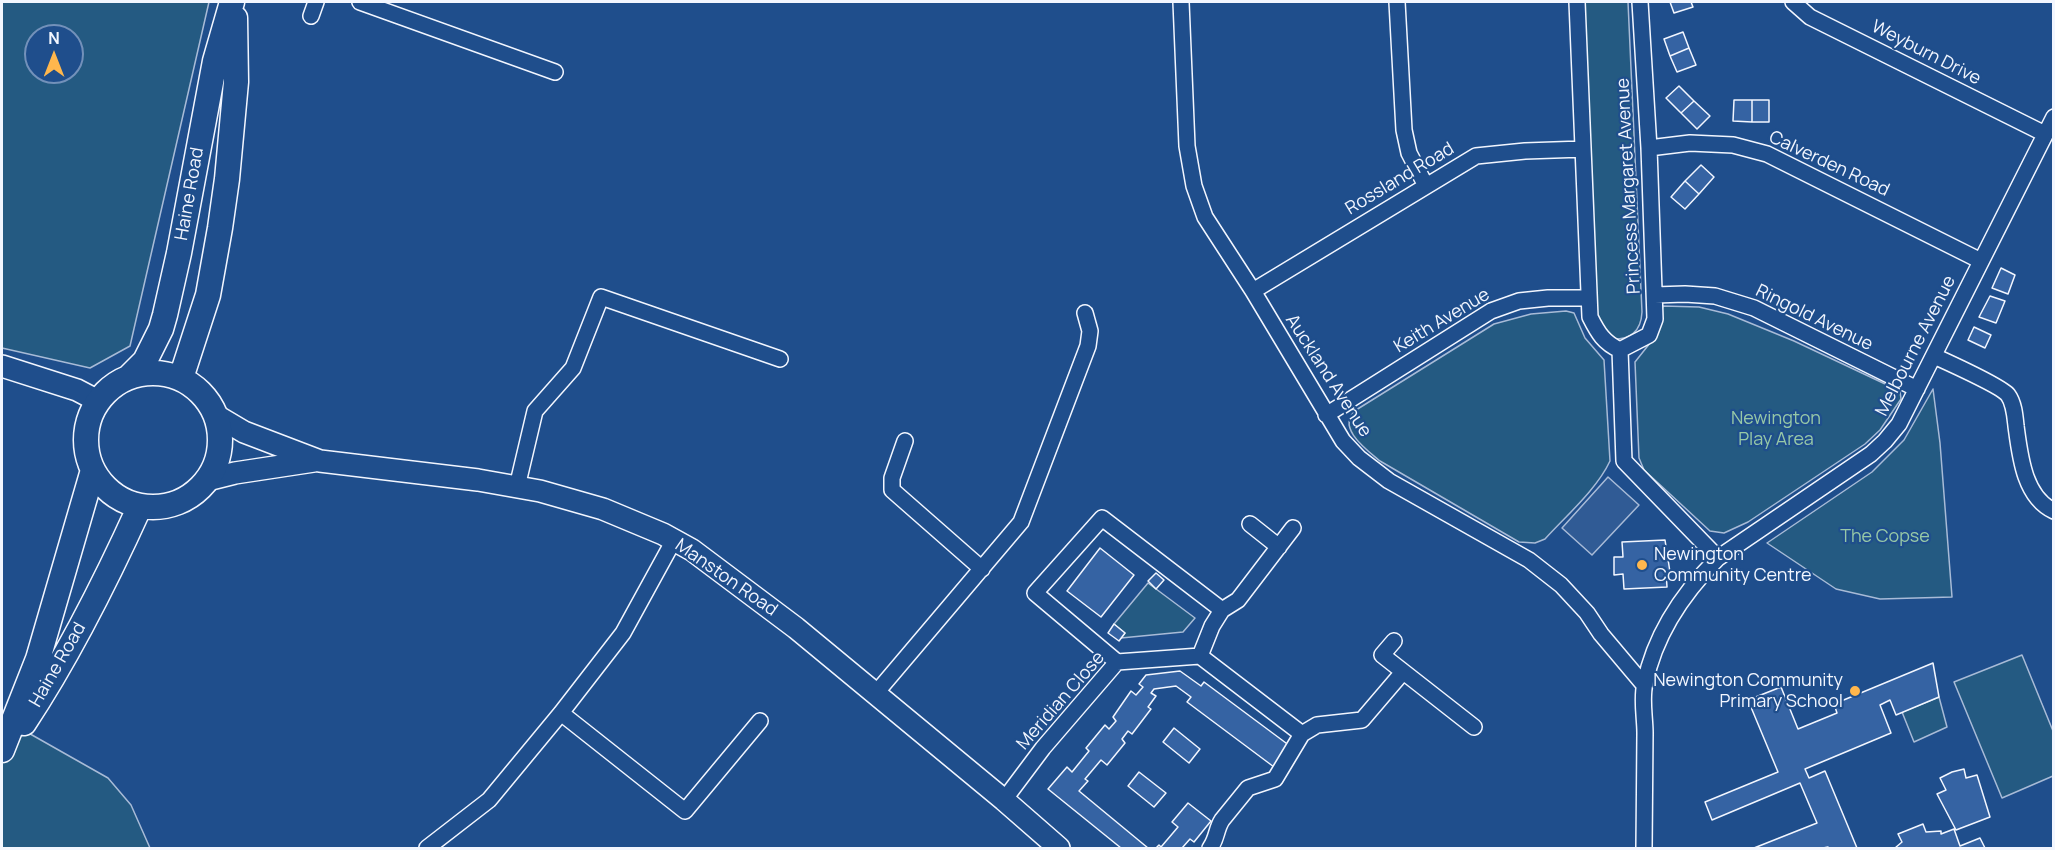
<!DOCTYPE html>
<html>
<head>
<meta charset="utf-8">
<style>
	body { margin:0 }
	#map { position:relative; width:2055px; height:850px; overflow:hidden; background:#1f4e8c; font-family:Manrope,sans-serif }
	canvas { display:block }
	.frame { position:absolute; inset:0; border:3px solid #f2f6ff; pointer-events:none }
	.north { position:absolute; left:24px; top:24px; width:60px; height:60px; box-sizing:border-box; background:#1f4e8c; border:2px solid #7391ba; border-radius:50%; rotate:0deg; font-size:16px; font-weight:700; line-height:24px; text-align:center; color:#f2f6ff }
	.north::after { content:''; display:block; margin:auto; width:21px; height:27px; background:#ffb74d; clip-path:polygon(50% 0,100% 100%,50% 72%,0 100%) }
</style>
</head>
<body>
<div id="map">
<canvas width="2055" height="850"></canvas>
<div class="frame"></div>
<div class="north">N</div>
</div>
<script>
const ctx = document.querySelector('canvas').getContext('2d');
ctx.lineJoin = 'round';
function fill(path, color) { ctx.fillStyle = color; ctx.fill(path, 'evenodd'); }
function strokePath(path, color, width, dash) { ctx.strokeStyle = color; ctx.lineWidth = width; ctx.lineCap = dash ? 'butt' : 'round'; ctx.setLineDash(dash || []); ctx.stroke(path); }
function drawText(font, color, halo, rows, align = 'center') {
  ctx.font = font + ' Manrope,sans-serif'; ctx.lineWidth = 4.5; ctx.setLineDash([]); ctx.textBaseline = 'middle'; ctx.strokeStyle = halo; ctx.fillStyle = color; for (const [text, x, y, turn = 0] of rows) {
    ctx.save(); ctx.translate(x, y); ctx.rotate((+turn || 0) * Math.PI / 180); ctx.textAlign = isNaN(turn) ? turn : align; if (halo) ctx.strokeText(text, 0, 0); ctx.fillText(text, 0, 0); ctx.restore();
  }
}
const green = new Path2D(`
	M2,2H209L130,346L90,368L2,348ZM36,36H72V72H36Z
	M1580,2H1628L1642,312C1641,332 1630,340 1611,339L1595,316Z
	M1663,306L1699,307L1728,314L1794,341L1900,391L1901,399L1880,430L1865,444L1748,522L1724,533L1710,531L1644,470L1639,458L1635,362L1654,338Z
	M1566,311L1574,313L1585,338L1604,360L1610,461C1597,489 1566,516 1545,539L1535,543L1519,542L1380,461C1367,450 1335,427 1356,410L1494,324L1531,314Z
	M1933,389L1940,443L1952,597L1880,599L1836,589L1767,543L1872,472L1904,440Z
	M1148,583L1195,618L1183,632L1121,638L1125,633L1114,624Z
	M2022,655L2053,731V776L2002,798L1954,682Z
	M1939,697L1947,727L1914,742L1902,712Z
	M2,718L108,778L131,805L150,848H2Z`);
fill(green, '#245a82');
strokePath(green, '#a8bbd7', 1.5);
const parking = new Path2D(`
	M1608,477L1639,505L1592,555L1562,528Z`);
fill(parking, '#305b95');
strokePath(parking, '#a8bbd7', 1.5);
const building = new Path2D(`
	M1670,2H1691L1693,7L1674,13Z
	M1683,32L1689,48L1670,56L1664,39Z
	M1689,48L1696,65L1677,72L1670,56Z
	M1679,86L1694,101L1681,113L1666,98Z
	M1734,100H1752V122L1733,121Z
	M1752,100H1769V122H1752Z
	M1694,101L1710,116L1697,129L1681,113Z
	M1701,165L1714,177L1699,194L1685,181Z
	M1685,181L1699,194L1685,209L1671,197Z
	M2001,268L2015,275L2008,294L1992,288Z
	M1990,296L2005,301L1996,323L1979,317Z
	M1974,327L1991,335L1985,348L1968,340Z
	M1665,540L1670,572H1666L1667,587L1624,589L1623,574L1614,575V557H1623L1622,542Z
	M1100,548L1134,575L1101,617L1067,591Z
	M1156,573L1164,580L1156,589L1148,581Z
	M1114,624L1125,633L1119,641L1108,633Z
	M1933,663L1939,697L1896,715L1890,700L1880,705L1891,733L1805,769L1809,778L1825,771L1857,848H1828V847L1823,848H1754L1817,823L1800,783L1712,820L1705,802L1778,772L1748,700L1781,687L1798,729L1837,713L1834,704Z
	M1180,671L1201,686L1204,682L1290,746L1274,767L1187,702L1191,697L1176,686L1154,689L1151,693L1156,696L1148,707L1151,709L1132,734L1128,731L1122,739L1125,743L1107,765L1101,760L1085,779L1088,781L1079,791L1148,848H1121L1048,789L1067,767L1072,772L1089,751L1086,748L1105,725L1109,729L1116,721L1113,717L1131,691L1136,695L1143,687L1139,684L1146,675Z
	M1174,728L1200,749L1189,763L1163,742Z
	M1964,769L1966,778L1977,775L1990,817L1956,830L1937,794L1946,790L1940,778L1952,772Z
	M1139,772L1166,793L1154,807L1128,786Z
	M1188,803L1211,821L1194,842L1190,839L1182,848H1156L1159,845L1161,847L1178,827L1172,822Z
	M1923,824L1926,832L1941,831V834L1954,829L1960,846L1980,838L1985,848H1895L1902,842L1898,834Z`);
fill(building, '#3563a3');
strokePath(building, '#f2f6ff', 1.5);
const street = new Path2D(`
	M360,2L555,72
	M1181,2L1187,146L1194,186L1205,217L1253,291L1343,441L1359,458L1389,481L1529,560L1561,585L1587,613L1601,634L1644,685
	M1397,2L1404,130L1409,153L1426,186
	M1577,2L1590,317C1598,333 1604,343 1620,350L1649,335L1655,319L1649,148L1640,2
	M1793,2L1810,17L2045,134
	M311,16L316,2
	M1649,148L1690,143L1733,145L1767,154L1981,261
	M1253,291L1476,156L1525,151L1583,149
	M1655,295L1685,294L1715,296L1754,308L1917,389
	M1620,350L1624,461L1718,558
	M1934,356C1947,362 2001,386 2008,395C2014,403 2015,416 2016,426C2020,456 2024,497 2054,511
	M1326,415L1491,311L1519,301L1548,298H1589
	M905,441L892,478V490L982,569
	M517,487L535,411L573,368L601,297L780,359
	M1250,524L1279,547
	M1394,641L1382,655L1474,727
	M1200,656L1212,626L1222,610L1238,600L1293,528
	M1117,662L1035,593L1102,518L1222,610
	M876,693L1021,522L1088,346L1090,331L1085,313
	M561,713L685,811L760,721
	M1302,734L1317,725L1362,720L1403,672
	M1004,800L1043,748L1117,662L1200,656L1302,734L1275,779L1248,788L1222,820C1216,829 1217,839 1210,848
	M427,848L489,800L561,713L623,633L674,540
	M1644,848C1644,810 1645,772 1645,733C1645,717 1641,699 1645,683C1655,634 1683,593 1718,558L1871,454L1885,441L1899,424L2054,117`);
const secondary = new Path2D(`
	M2,366L77,390L98,401
	M217,416L244,432L320,461L478,480L540,491L603,509L663,534L692,550L796,628L1004,800L1059,848
	M207,480L235,473L314,461`);
const primary = new Path2D(`
	M86 440a67 67 0 1 1 134 0a67 67 0 1 1-134 0Z
	M129,377L145,361L161,329L165,315L179,253L215,61L232,2
	M181,378L208,295L220,228L227,179L236,82L235,18
	M24,723C69,655 106,581 140,506
	M2,750L38,659L93,470`);
strokePath(street, '#f2f6ff', 18);
strokePath(secondary, '#f2f6ff', 24);
strokePath(primary, '#f2f6ff', 27);
strokePath(street, '#1f4e8c', 15);
strokePath(secondary, '#1f4e8c', 21);
strokePath(primary, '#1f4e8c', 24);
for (const [x, y, r, color] of [
	[1642,565,6,"#ffb74d"],
	[1855,691,6,"#ffb74d"]
]) { const dot = new Path2D(); dot.arc(x, y, r, 0, 2 * Math.PI); ctx.fillStyle = color; ctx.fill(dot); strokePath(dot, '#1f4e8c', 2); }
drawText('18px', '#f2f6ff', '#1f4e8c', [
	["Weyburn Drive",1926,53,27],
	["Calverden Road",1829,164,25],
	["Rossland Road",1400,179,-31],
	["Princess Margaret Avenue",1629,186,-93],
	["Haine Road",190,194,-80],
	["Ringold Avenue",1814,318,26],
	["Keith Avenue",1442,321,-31],
	["Melbourne Avenue",1916,346,-63],
	["Auckland Avenue",1328,376,57],
	["Manston Road",726,578,35],
	["Haine Road",58,665,-60],
	["Meridian Close",1061,701,-49]
]);
drawText('18px', '#97c8a6', '#1f4e8c', [
	["Newington",1776,419],
	["Play Area",1776,440],
	["The Copse",1885,537]
]);
drawText('18px', '#f2f6ff', '#1f4e8c', [
	["Newington",1654,555],
	["Community Centre",1654,576],
	["Newington Community",1843,681,"right"],
	["Primary School",1843,702,"right"]
], 'left');
</script>
</body>
</html>
